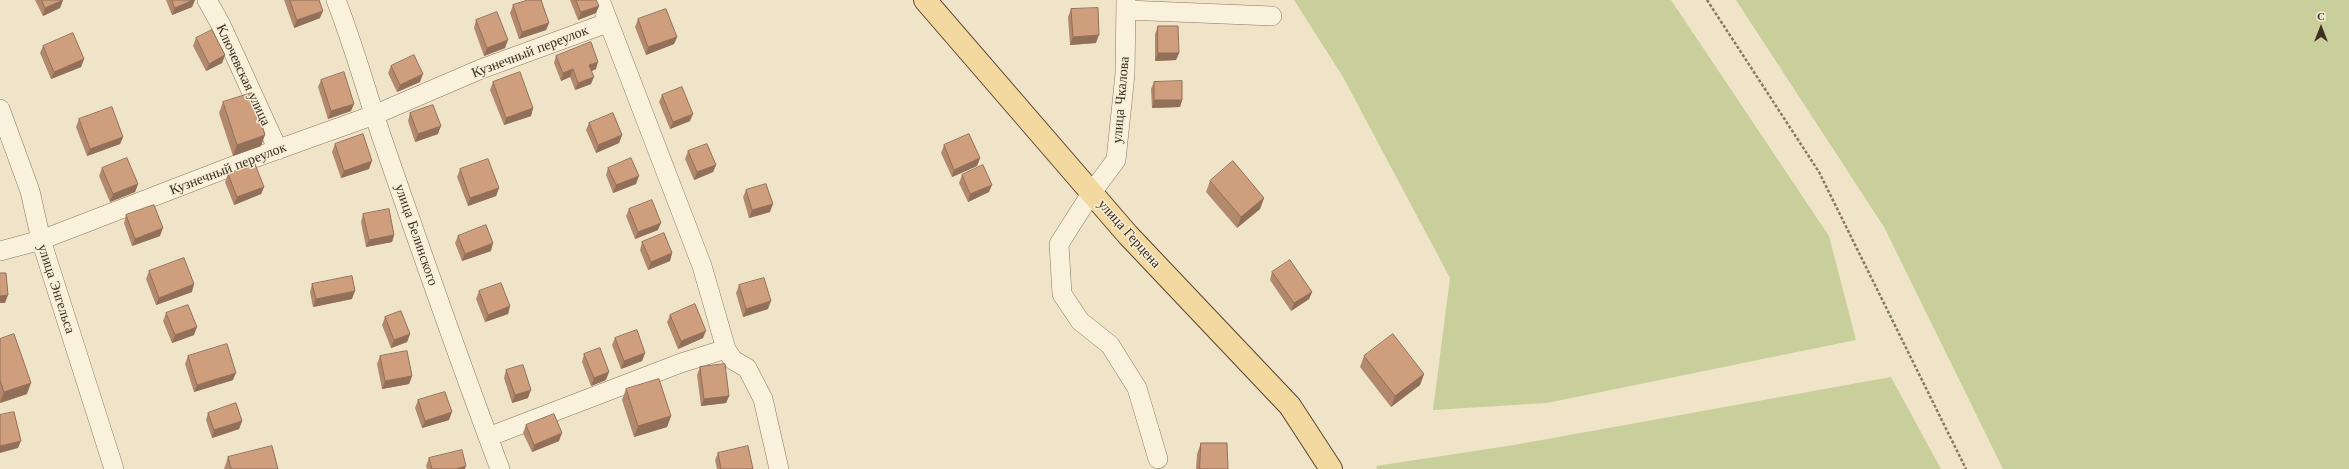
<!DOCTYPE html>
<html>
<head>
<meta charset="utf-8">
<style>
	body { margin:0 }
	#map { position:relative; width:2349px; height:469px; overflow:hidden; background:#f0e4c8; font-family:"Libre Baskerville",serif }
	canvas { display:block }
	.north { position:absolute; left:2301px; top:8px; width:40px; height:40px; -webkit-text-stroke:3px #f7eed8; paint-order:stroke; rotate:0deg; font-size:11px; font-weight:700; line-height:16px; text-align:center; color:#3d2e20 }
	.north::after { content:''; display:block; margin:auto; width:14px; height:18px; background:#3d2e20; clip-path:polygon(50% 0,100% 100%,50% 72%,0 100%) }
</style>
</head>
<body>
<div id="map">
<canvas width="2349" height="469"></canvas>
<div class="north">С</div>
</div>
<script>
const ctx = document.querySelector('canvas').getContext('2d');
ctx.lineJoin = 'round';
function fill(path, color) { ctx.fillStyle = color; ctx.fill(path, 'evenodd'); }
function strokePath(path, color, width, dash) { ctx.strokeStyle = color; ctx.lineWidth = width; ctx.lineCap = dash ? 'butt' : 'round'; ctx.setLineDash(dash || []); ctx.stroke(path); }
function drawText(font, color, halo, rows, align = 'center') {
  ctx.font = font + ' "Libre Baskerville",serif'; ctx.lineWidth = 3; ctx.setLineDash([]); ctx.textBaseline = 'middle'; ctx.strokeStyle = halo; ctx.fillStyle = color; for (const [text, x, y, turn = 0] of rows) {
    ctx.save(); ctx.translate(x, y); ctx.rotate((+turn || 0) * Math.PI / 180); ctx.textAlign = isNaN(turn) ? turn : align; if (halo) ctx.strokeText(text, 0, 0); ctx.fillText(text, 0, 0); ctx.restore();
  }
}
fill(new Path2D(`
	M1294,0H1671L1829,236L1856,340L1547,403L1433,410L1450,278L1343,77Z
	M1736,0H2349V469H2003L1884,227Z
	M1891,377L1941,469H1377L1376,466L1514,445Z`), '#c9cf9b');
const minor = new Path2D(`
	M207,0L221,25L278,150
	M336,0C354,46 367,94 383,141C421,251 459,360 500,469
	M600,0L702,266L726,349L733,360L747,368L763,399L779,469
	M1126,0L1125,74L1116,160L1092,192L1059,244L1062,294L1080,321L1110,345L1137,388L1158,459
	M1126,10L1272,16
	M0,109L30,191L41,240L114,469
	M0,251L41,240L251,159L374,115L481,69L607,23
	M488,437L681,363L726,349`);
const major = new Path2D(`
	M925,0L1128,235L1290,406L1331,469`);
strokePath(minor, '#8d765c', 20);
strokePath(major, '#5b4430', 24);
strokePath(new Path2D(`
	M1707,0L1819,172L1966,469`), '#8d765c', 2.5, [3, 2]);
strokePath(minor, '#faf1dc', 19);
strokePath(major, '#f3d9a0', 22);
fill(new Path2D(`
	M35,0H63L60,8L43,16Z
	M166,0H195L192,7L172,15Z
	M284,0H319L320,18L294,28Z
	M570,0H596L599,6L596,13L578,20Z
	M513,5L549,23L546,30L519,39L510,13Z
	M1071,9L1096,43L1070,45L1068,17Z
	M638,19L677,37L674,44L646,55L635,27Z
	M476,20L505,48L484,56L474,28Z
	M1158,26L1179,53L1176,60L1155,61V34Z
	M196,38L225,55L222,63L206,71L193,46Z
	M43,46L84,59L81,67L51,79L40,53Z
	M556,56L596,69L592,71L591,84L575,90L570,77L561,81L554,63Z
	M391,66L420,82L397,92L388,73Z
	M321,80L351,111L328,119L318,87Z
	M493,82L533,108L531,116L504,125L490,90Z
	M1154,82L1182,100L1180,107L1152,108L1151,89Z
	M662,95L690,121L670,129L659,102Z
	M223,102L261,146L233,156L219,113Z
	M410,113L438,134L415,142L408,121Z
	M79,119L123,137L120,144L87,156L76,127Z
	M589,123L622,135L619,143L596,153L586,130Z
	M335,144L369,169L341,178L332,152Z
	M944,145L980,158L977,166L952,177L941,153Z
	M688,151L716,165L713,172L694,180L685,159Z
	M102,168L138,184L135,192L110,202L99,176Z
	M608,168L636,184L613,193L606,175Z
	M460,169L499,188L496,196L468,206L457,177Z
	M228,174L264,187L261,194L234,205L225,182Z
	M962,175L989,192L968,202L959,183Z
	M1210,181L1264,198L1260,209L1237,228L1206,192Z
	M746,190L770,212L749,218L743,197Z
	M629,209L658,230L635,239L626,216Z
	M363,214L394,235L392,242L366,247L361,222Z
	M126,215L160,236L132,246L124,223Z
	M458,236L491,251L462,261L455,243Z
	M642,242L672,253L670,261L648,270L640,250Z
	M149,271L192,292L156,305L146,279Z
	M1272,272L1312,292L1309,299L1291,311L1270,280Z
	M312,284L352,299L313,307L310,292Z
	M739,285L768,309L743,317L736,293Z
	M479,291L510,306L508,314L485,322L476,299Z
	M166,313L194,335L172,343L163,321Z
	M670,315L703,338L678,349L667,322Z
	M385,317L410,334L407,342L391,348L382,325Z
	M615,338L645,353L642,361L621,369L612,345Z
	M0,339L27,394L0,403Z
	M584,354L606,380L591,386L582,362Z
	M188,356L233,380L194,392L185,364Z
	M380,356L412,376L409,384L382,389L377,364Z
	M1364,356L1424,374L1420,385L1391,407L1360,367Z
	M700,367L729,396L726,403L701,406L697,375Z
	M506,370L528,398L512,403L504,378Z
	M626,389L671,416L667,427L634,437L622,400Z
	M418,400L449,420L422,428L415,408Z
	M208,413L242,421L239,429L212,438L206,420Z
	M526,425L559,441L532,452L523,433Z
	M1201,443L1228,469H1196L1197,454Z
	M718,453L753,469H717L715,460Z
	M228,457L278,469H224Z
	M429,458L465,469H427L426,466Z`), '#b2896c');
fill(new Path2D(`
	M63,0L60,8L43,16L45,8Z
	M193,0H195L192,7L172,15L175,8Z
	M599,6L596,13L578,20L581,12Z
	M323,11L320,18L294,28L297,20Z
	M549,23L546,30L519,39L522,32Z
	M1099,35L1096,43L1070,45L1073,37Z
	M677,37L674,44L646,55L648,47Z
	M508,40L505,48L484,56L487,48Z
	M1158,53H1179L1176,60L1155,61Z
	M225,55L222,63L206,71L209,64Z
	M84,59L81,67L51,79L54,72Z
	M598,62L596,69L586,73L589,65Z
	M573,69L570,77L561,81L563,73Z
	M423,74L420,82L397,92L400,85Z
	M594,77L591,84L575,90L578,83Z
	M1154,100H1182L1180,107L1152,108Z
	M354,104L351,111L328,119L331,111Z
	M533,108L531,116L504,125L506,118Z
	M693,114L690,121L670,129L673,122Z
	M441,126L438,134L415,142L418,134Z
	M265,135L261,146L233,156L237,145Z
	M622,135L619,143L596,153L598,145Z
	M123,137L120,144L87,156L90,149Z
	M980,158L977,166L952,177L954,170Z
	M372,161L369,169L341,178L344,171Z
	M716,165L713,172L694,180L697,172Z
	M639,176L636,184L613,193L616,185Z
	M138,184L135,192L110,202L113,194Z
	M992,185L989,192L968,202L970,194Z
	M264,187L261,194L234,205L237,197Z
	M499,188L496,196L468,206L470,198Z
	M1264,198L1260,209L1237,228L1241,217Z
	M773,204L770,212L749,218L752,210Z
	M661,223L658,230L635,239L638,232Z
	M163,228L160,236L132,246L135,239Z
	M394,235L392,242L366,247L369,240Z
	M493,243L491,251L462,261L465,254Z
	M672,253L670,261L648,270L651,262Z
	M194,284L192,292L156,305L159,298Z
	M355,291L352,299L313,307L316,299Z
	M1312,292L1309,299L1291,311L1294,303Z
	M8,295L5,303H0V296Z
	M771,301L768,309L743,317L746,309Z
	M510,306L508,314L485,322L488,315Z
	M197,327L194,335L172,343L175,335Z
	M706,331L703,338L678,349L681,341Z
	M410,334L407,342L391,348L394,340Z
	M645,353L642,361L621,369L624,361Z
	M609,372L606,380L591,386L594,378Z
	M236,373L233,380L194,392L197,385Z
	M1424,374L1420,385L1391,407L1395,396Z
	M412,376L409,384L382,389L385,381Z
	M31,383L27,394L0,403L4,392Z
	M531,390L528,398L512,403L515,395Z
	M729,396L726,403L701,406L704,399Z
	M452,412L449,420L422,428L425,421Z
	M671,416L667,427L634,437L638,426Z
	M242,421L239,429L212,438L214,430Z
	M562,433L559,441L532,452L534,445Z
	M21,441L18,448L0,453V446Z
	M466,466L465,469H456Z`), '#916f58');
const building = new Path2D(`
	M42,0H63L45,8Z
	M172,0H193L175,8Z
	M290,0H319L323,11L297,20Z
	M528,0H541L549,23L522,32L513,5Z
	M576,0H596L599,6L581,12Z
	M1098,8L1099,35L1073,37L1071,9Z
	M666,9L677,37L648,47L638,19Z
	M497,12L508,40L487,48L476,20Z
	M1158,26H1178L1179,53H1158Z
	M212,30L225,55L209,64L196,38Z
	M73,33L84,59L54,72L43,46Z
	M591,42L598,62L589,65L594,77L578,83L573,69L563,73L556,56Z
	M414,55L423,74L400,85L391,66Z
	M344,72L354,104L331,111L321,80Z
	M520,72L533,108L506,118L493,82Z
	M1182,81V100H1154V82Z
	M682,87L693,114L673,122L662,95Z
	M252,93L265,135L237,145L223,102Z
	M433,105L441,126L418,134L410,113Z
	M112,107L123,137L90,149L79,119Z
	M613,113L622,135L598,145L589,123Z
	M363,134L372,161L344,171L335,144Z
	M969,134L980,158L954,170L944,145Z
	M707,144L716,165L697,172L688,151Z
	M127,158L138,184L113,194L102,168Z
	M631,158L639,176L616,185L608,168Z
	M488,159L499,188L470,198L460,169Z
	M1233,161L1264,198L1241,217L1210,181Z
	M255,164L264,187L237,197L228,174Z
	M983,165L992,185L970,194L962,175Z
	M766,184L773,204L752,210L746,190Z
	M652,200L661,223L638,232L629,209Z
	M154,205L163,228L135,239L126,215Z
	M389,209L394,235L369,240L363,214Z
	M486,225L493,243L465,254L458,236Z
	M664,233L672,253L651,262L642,242Z
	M184,258L194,284L159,298L149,271Z
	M1290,260L1312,292L1294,303L1272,272Z
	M0,273H6L8,295L0,296Z
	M352,276L355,291L316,299L312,284Z
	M764,278L771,301L746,309L739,285Z
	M501,283L510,306L488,315L479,291Z
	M695,304L706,331L681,341L670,315Z
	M188,305L197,327L175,335L166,313Z
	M401,311L410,334L394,340L385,317Z
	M637,330L645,353L624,361L615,338Z
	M14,334L31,383L4,392L0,380V339Z
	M1393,334L1424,374L1395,396L1364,356Z
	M227,344L236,373L197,385L188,356Z
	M600,348L609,372L594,378L584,354Z
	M407,351L412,376L385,381L380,356Z
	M725,364L729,396L704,399L700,367Z
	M523,365L531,390L515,395L506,370Z
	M659,379L671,416L638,426L626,389Z
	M445,392L452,412L425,421L418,400Z
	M236,403L242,421L214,430L208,413Z
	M14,412L21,441L0,446V415Z
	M554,414L562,433L534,445L526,425Z
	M1201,443H1227L1228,469H1200Z
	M272,446L278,469H231L228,457Z
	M748,446L753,469H721L718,453Z
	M462,450L466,466L456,469H432L429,458Z`);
fill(building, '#cf9f7d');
strokePath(building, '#916f58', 1);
drawText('14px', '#3d2e20', '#f7eed8', [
	["Кузнечный переулок",530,52,-21],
	["Ключевская улица",243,75,65],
	["улица Чкалова",1121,100,-85],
	["Кузнечный переулок",228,169,-21],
	["улица Герцена",1129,234,48],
	["улица Белинского",416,235,71],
	["улица Энгельса",56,289,72]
]);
</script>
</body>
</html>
